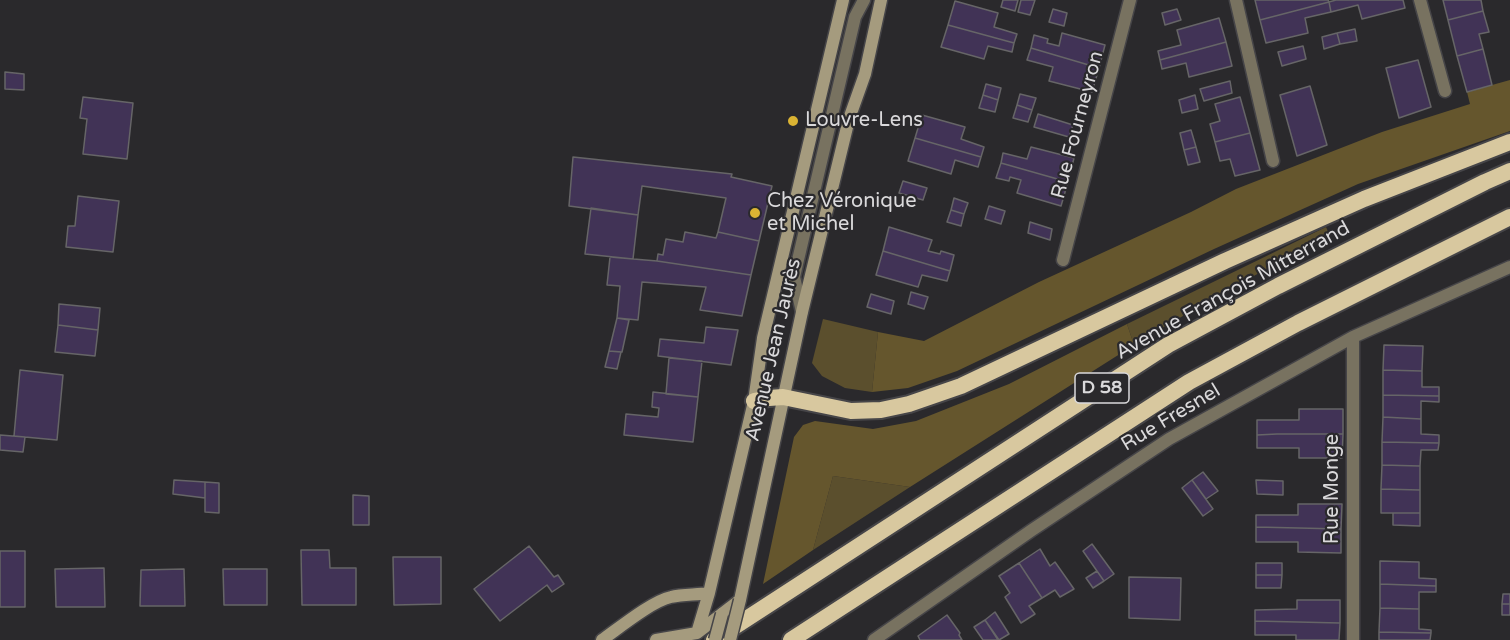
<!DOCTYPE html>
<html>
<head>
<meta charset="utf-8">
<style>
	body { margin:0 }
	canvas { display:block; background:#2a292c }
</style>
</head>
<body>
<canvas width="1510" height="640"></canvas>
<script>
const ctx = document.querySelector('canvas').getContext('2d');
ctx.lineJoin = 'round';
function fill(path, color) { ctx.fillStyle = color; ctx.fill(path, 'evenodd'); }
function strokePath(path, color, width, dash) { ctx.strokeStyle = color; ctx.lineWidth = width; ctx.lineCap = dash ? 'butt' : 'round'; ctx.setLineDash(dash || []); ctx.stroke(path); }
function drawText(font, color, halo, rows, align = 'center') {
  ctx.font = font + ' "Varela Round",sans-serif'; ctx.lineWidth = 4.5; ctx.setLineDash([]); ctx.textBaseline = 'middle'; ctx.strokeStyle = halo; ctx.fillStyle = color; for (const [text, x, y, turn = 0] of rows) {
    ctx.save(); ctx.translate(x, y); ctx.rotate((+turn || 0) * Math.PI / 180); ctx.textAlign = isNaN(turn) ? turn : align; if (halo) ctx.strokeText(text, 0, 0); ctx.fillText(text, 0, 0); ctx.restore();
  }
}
fill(new Path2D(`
	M1326,227L1330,236L1225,291L1134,345L1127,324Z
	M823,319L878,332L872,392L845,388L822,376L812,363Z
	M833,476L910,487L813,550Z`), '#5b4f2d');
fill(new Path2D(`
	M1510,80V131L1358,184L1214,249L957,371L908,388L872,392L878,332L924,341L1039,282L1191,212L1236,189L1382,132L1470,104L1467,92Z
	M1127,324L1134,345L910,487L833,476L813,550L763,584L794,437L803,425L815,421L873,429L916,421L1009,384Z`), '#65562d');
const building = new Path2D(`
	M1003,0H1018L1015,11L1001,7Z
	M1021,0H1035L1030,15L1018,12Z
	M1255,0H1328L1329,2L1260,20Z
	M1336,0H1403L1405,8L1362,19L1358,5L1331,12L1329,2Z
	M1443,0H1481L1483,11L1448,20Z
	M955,1L998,13L994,27L1017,34L1014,43L948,25Z
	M1329,2L1331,12L1305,18L1308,33L1266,43L1260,20Z
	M1053,9L1067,13L1064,26L1049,22Z
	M1177,9L1181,20L1165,25L1162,13Z
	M1483,11L1489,32L1479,34L1483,49L1457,56L1448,20Z
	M1219,18L1226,42L1160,60L1158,51L1181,45L1177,30Z
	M948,25L1014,43L1012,52L988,46L984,59L941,47Z
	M1355,29L1357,41L1340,44L1337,33Z
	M1062,33L1105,45L1099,68L1031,48L1034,35L1048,39L1047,43L1059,46Z
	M1337,33L1340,44L1324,49L1322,37Z
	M1226,42L1232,66L1189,77L1186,63L1162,69L1160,60Z
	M1303,46L1306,59L1282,66L1278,52Z
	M1031,48L1099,68L1092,92L1049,81L1053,67L1027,60Z
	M1483,49L1492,85L1467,92L1457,56Z
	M1418,60L1431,107L1399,118L1386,68Z
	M5,72L24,74V90L5,89Z
	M1230,81L1232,93L1204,101L1200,89Z
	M986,84L1001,88L998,100L983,95Z
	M1310,86L1327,145L1297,156L1280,95Z
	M1020,94L1036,98L1032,110L1017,105Z
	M983,95L998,100L995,112L979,108Z
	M1195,95L1198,109L1182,113L1179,100Z
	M83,97L133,103L127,159L83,154L87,119L80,118Z
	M1240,97L1250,133L1215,142L1210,124L1220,121L1215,104Z
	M1017,105L1032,110L1028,122L1013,118Z
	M1038,114L1073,125L1069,137L1034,127Z
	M922,115L965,127L961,139L984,147L981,157L915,138Z
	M1191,130L1196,147L1184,150L1180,133Z
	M1250,133L1260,170L1235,176L1230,159L1220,161L1215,142Z
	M915,138L981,157L978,167L955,160L951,174L908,161Z
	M1031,147L1074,158L1068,182L1001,163L1003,153L1027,159Z
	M1196,147L1200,162L1188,165L1184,150Z
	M573,157L732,174L731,177L772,186L759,241L718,232L726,198L642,186L638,215L569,206Z
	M1001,163L1068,182L1061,206L1017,193L1021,180L1010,177L1009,181L996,178Z
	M903,181L927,188L923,200L899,193Z
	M78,196L119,201L113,252L66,247L68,226H75Z
	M954,198L968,203L964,214L951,210Z
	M989,206L1005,211L1001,224L985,219Z
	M591,208L638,215L633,259L585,254Z
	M951,210L964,214L961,226L947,222Z
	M1030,222L1052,229L1050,240L1028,233Z
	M889,227L932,240L928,251L940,254L941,251L954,255L950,271L883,251Z
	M685,232L716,238L718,232L759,241L751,275L657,261L658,254L663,255L666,239L683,242Z
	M883,251L950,271L947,281L922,275L918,287L876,275Z
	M610,257L657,261L751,275L742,316L700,310L706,287L642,282L638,320L617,318L620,286L607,285Z
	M911,292L928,297L924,309L908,304Z
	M871,294L894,301L891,314L867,307Z
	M59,304L100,308L98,330L58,325Z
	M617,318L629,320L622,352L609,351Z
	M58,325L98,330L95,356L55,352Z
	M706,327L738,330L731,365L658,356L660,339L704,343Z
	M1384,345L1423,346L1422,371L1383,370Z
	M609,351L621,352L617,369L605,367Z
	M669,358L702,361L698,397L666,394Z
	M20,370L63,375L57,440L14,436Z
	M1383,370L1422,371V387H1439V396L1383,395Z
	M653,392L698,397L693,442L624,435L626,414L658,417L659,408L652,407Z
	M1383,395L1439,396V402L1421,401V419L1383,417Z
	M1299,409H1343V434H1277L1257,435V420H1299Z
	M1383,417L1421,419V434L1439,435V443L1382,442Z
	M1277,434H1343L1342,458H1299V448H1257V435Z
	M0,435L25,437L23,452L0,450Z
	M1382,442L1439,443L1438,450H1421L1420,466L1382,465Z
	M1382,465L1420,466V490L1381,489Z
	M1203,472L1218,491L1206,499L1192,480Z
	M174,480L205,482V498L173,494Z
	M1192,480L1213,509L1203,516L1182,488Z
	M1256,480L1283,481V495L1257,494Z
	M205,482L219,483V513L205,512Z
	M1381,489L1420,490V513H1381Z
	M353,495L369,496V525H353Z
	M1298,504H1342L1341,529L1256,527V515H1298Z
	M1393,513H1420V526L1393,525Z
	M1256,527L1341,529V553L1298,552V542H1256Z
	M1092,544L1114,574L1104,581L1083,551Z
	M529,546L554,577L558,575L564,584L552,592L547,585L500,621L474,589Z
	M1040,549L1050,566L1055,562L1074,589L1060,597L1055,590L1042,598L1019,563Z
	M301,550H329L330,568H356V605H302Z
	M0,551H25V607H0Z
	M393,557H441V604L394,605Z
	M1380,561L1419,562V578L1436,579V586L1380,584Z
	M1019,563L1042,598L1029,606L1035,614L1021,623L1005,597L1010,593L999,576Z
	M1256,563H1282V575H1256Z
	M104,568L105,607H56L55,569Z
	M184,569L185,606H140L141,570Z
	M223,569H267V605H224Z
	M1097,571L1104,581L1093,588L1086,578Z
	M1256,575H1282L1281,588H1256Z
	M1129,577L1181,578L1180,620L1129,618Z
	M1380,584L1436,586V592H1419V609L1380,608Z
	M1503,594H1510V604H1502Z
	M1297,600H1340V623L1255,621V610L1297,609Z
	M1502,604H1510V615H1502Z
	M1380,608L1419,609V629L1431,630V633L1379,632Z
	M995,612L1009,634L999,640L985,620Z
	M947,615L960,633L959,635L962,640H920L918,636Z
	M985,620L998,640H983L974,627Z
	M1255,621L1340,623L1339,640H1296V635H1255Z
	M1379,632L1431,633L1430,640H1379Z`);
fill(building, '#413356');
strokePath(building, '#666567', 1.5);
const service = new Path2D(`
	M802,312L794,277L855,17L864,0`);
const minor = new Path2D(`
	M1236,0L1273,161
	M1420,0L1445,91
	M1063,260L1130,0
	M1353,337V640
	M874,640L1032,530L1169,439L1353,337L1510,267`);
const secondary = new Path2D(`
	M697,633L709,593L754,401L763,338L843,0
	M602,640C619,628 652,601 671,597C683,594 696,595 709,593
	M656,640L697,633L740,600L802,312L849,119L865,74L881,0`);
const trunk = new Path2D(`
	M754,401L769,398L783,397L851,411L881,410L909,404L961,386L1225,261L1364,199L1510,142
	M714,640L1168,345L1278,286L1485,182L1510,171
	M791,640L1189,382L1298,323L1510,217`);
strokePath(service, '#464548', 15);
strokePath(minor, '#464548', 15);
strokePath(secondary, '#464548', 15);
strokePath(trunk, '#464548', 20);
strokePath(service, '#787260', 12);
strokePath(minor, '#787260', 12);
strokePath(secondary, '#a59b7e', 12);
strokePath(trunk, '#d8c89f', 16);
const secondaryBridge = new Path2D(`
	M715,640L722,614
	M730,640L740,600`);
strokePath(secondaryBridge, '#464548', 15, []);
strokePath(secondaryBridge, '#a59b7e', 12);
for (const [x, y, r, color] of [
	[793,121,6,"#dab333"],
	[755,213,6,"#dab333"]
]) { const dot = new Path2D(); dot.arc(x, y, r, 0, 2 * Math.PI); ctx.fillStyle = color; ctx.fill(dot); strokePath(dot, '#2a292c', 2); }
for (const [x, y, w] of [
	[1102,388,54]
]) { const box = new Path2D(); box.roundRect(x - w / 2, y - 15, w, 30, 4.5); ctx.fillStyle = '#2a292c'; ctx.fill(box); strokePath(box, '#dad9db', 1.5); }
drawText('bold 18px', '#dad9db', null, [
	["D 58",1102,388]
]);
drawText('20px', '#dad9db', '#2a292c', [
	["Louvre-Lens",805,121],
	["Chez Véronique",767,202],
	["et Michel",767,225]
], 'left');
drawText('20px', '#dad9db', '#2a292c', [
	["Rue Fourneyron",1078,125,-75],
	["Avenue François Mitterrand",1233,291,-29],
	["Avenue Jean Jaurès",774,350,-77],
	["Rue Fresnel",1171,418,-31],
	["Rue Monge",1333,489,-90]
]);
</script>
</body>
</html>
